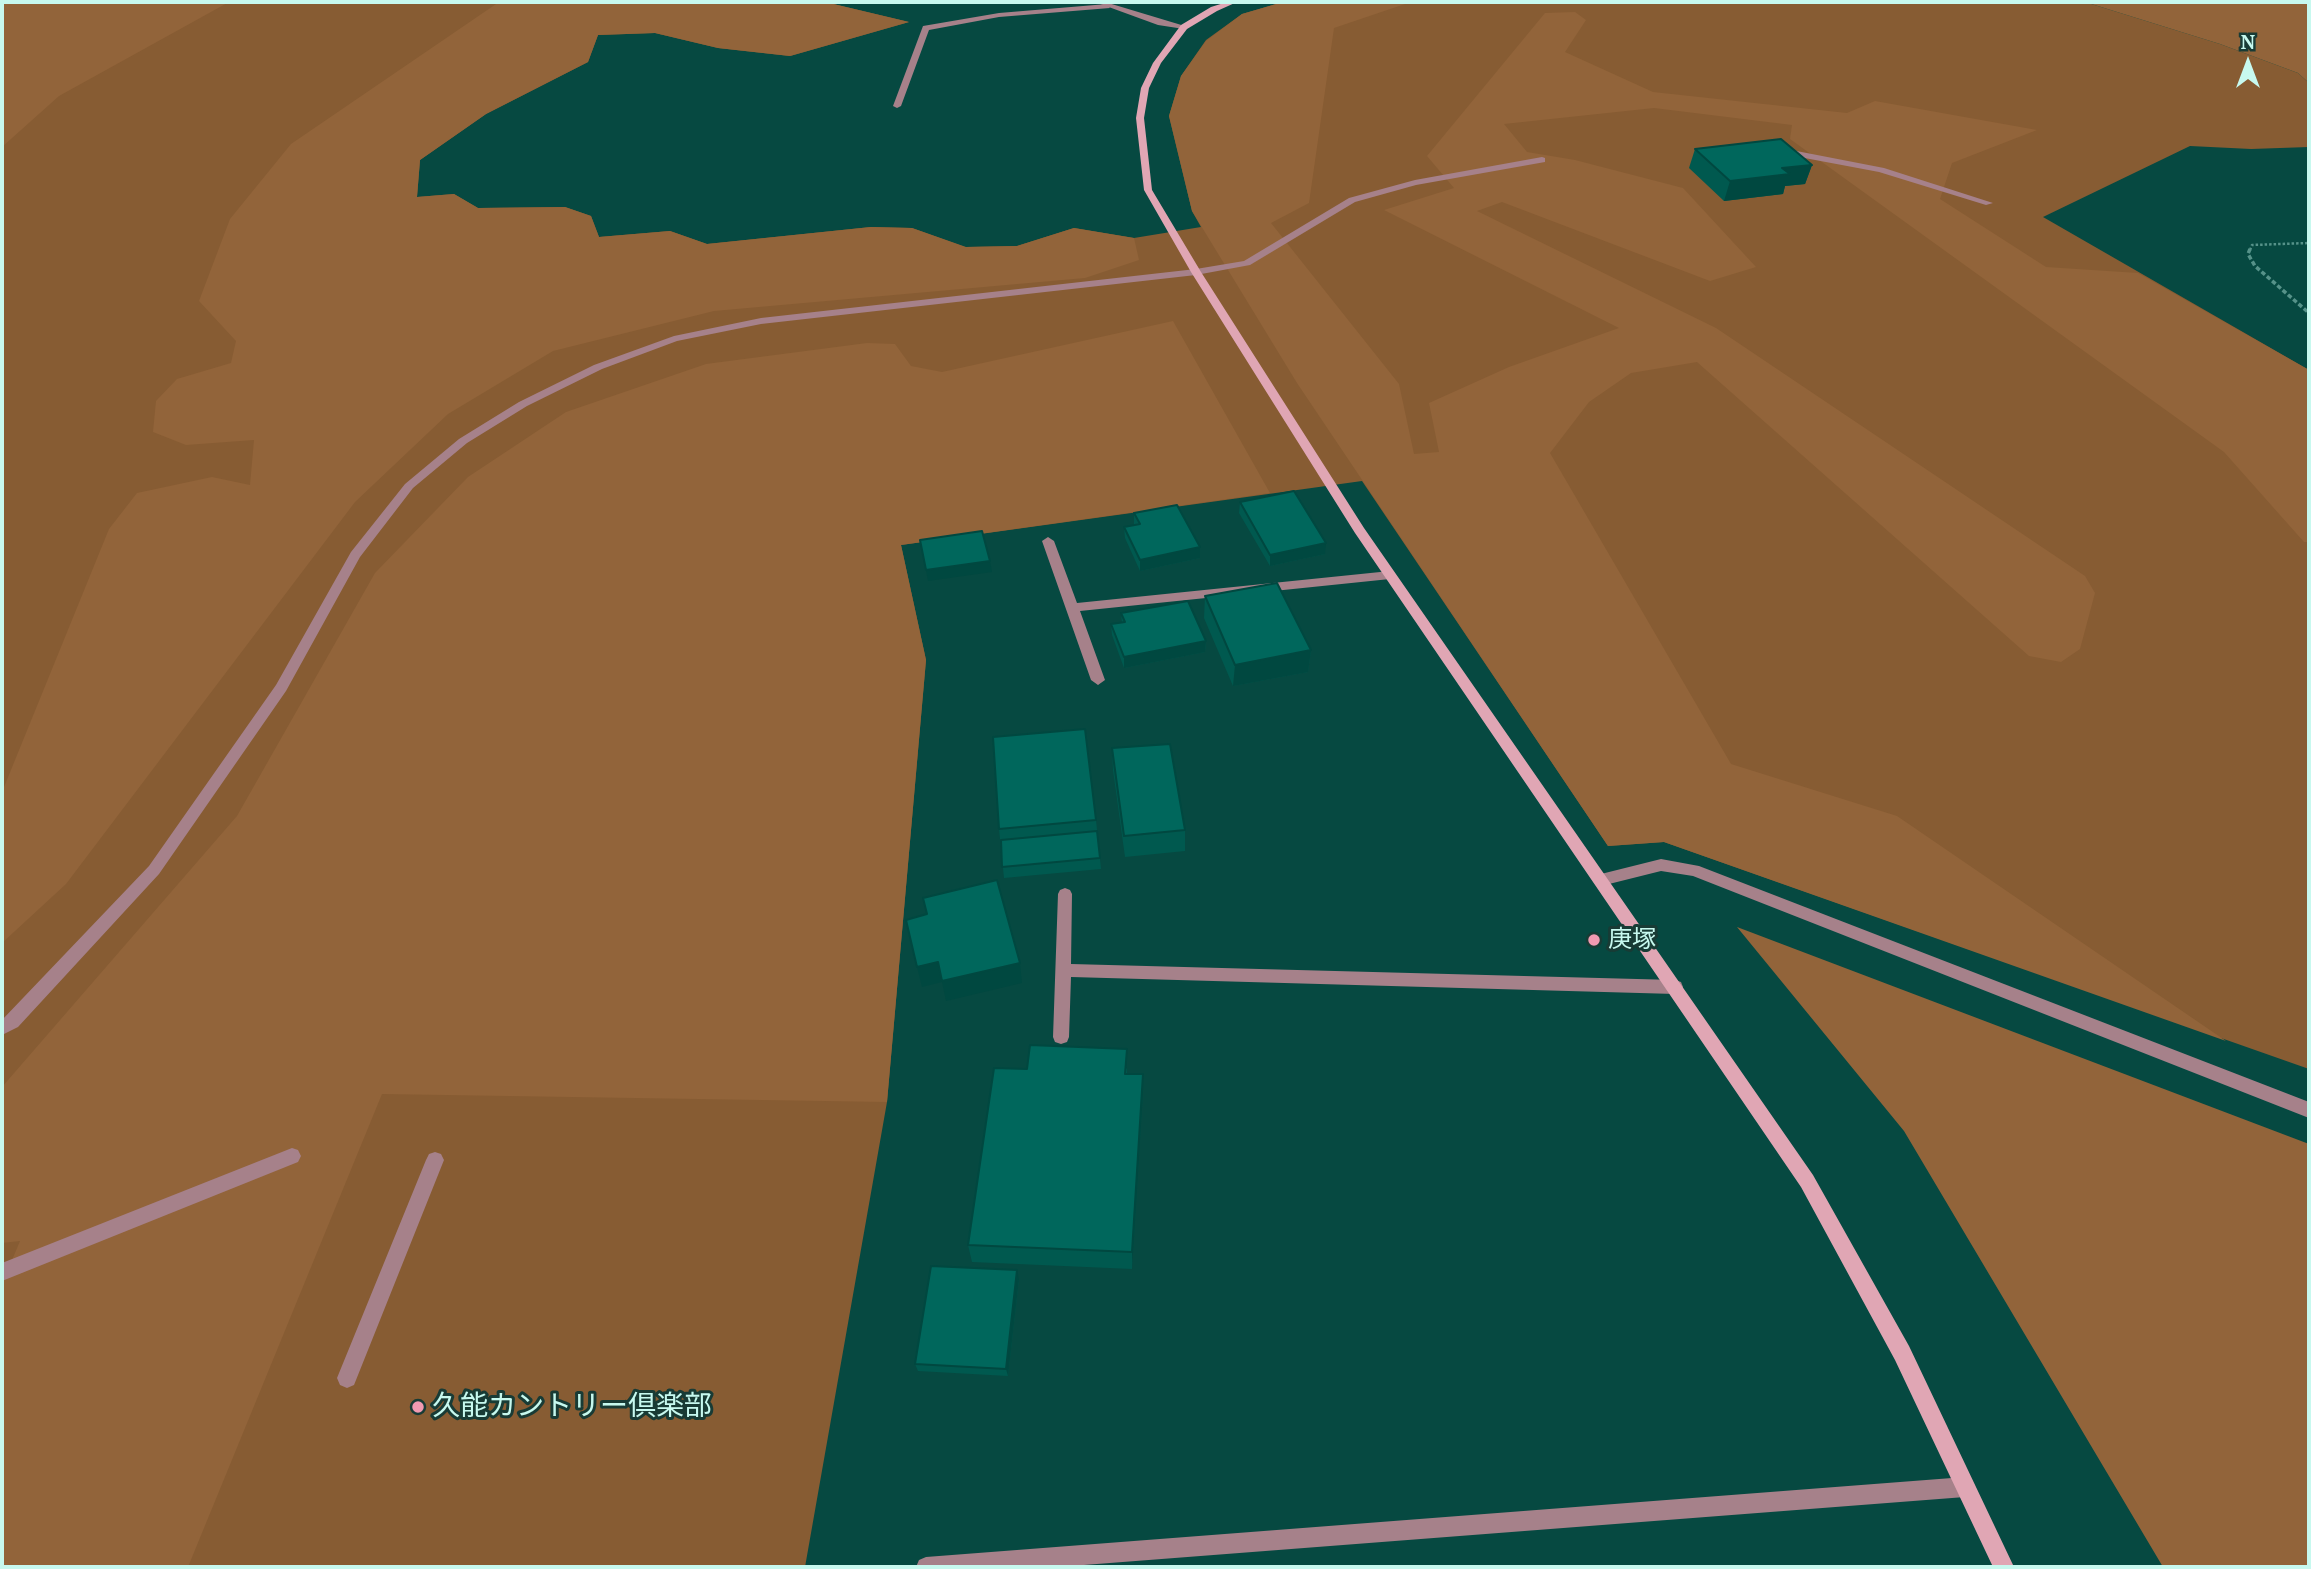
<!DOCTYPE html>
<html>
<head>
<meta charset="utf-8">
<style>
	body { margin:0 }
	#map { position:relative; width:2311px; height:1569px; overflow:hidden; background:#064941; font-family:"PT Serif",serif }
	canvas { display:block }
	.frame { position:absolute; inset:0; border:4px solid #c7f9ef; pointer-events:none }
	.north { position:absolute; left:2213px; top:28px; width:70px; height:70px; -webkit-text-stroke:5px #183b35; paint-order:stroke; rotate:0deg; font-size:19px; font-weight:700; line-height:28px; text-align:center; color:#c7f9ef }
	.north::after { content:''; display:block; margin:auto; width:24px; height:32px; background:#c7f9ef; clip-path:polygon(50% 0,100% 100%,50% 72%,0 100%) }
</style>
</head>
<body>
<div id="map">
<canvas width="2311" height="1569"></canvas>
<div class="frame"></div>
<div class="north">N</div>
</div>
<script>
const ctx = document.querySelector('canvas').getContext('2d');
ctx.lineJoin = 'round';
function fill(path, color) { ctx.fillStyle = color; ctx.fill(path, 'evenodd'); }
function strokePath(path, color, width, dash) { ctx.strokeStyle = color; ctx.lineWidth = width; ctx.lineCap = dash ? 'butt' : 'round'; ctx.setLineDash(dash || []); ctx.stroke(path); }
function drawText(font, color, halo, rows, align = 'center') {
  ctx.font = font + ' "PT Serif","Noto Sans JP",serif'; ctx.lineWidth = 6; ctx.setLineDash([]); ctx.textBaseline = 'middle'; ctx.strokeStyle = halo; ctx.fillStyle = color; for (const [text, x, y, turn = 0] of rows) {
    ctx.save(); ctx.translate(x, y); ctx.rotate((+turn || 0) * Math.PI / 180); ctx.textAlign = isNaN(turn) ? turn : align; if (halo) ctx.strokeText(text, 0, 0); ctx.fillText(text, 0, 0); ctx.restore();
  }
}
fill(new Path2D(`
	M2,2H825L909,22L790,56L718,48L655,33L598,35L588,62L486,114L420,160L417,197L454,194L478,208L565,207L591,216L599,237L670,231L707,244L871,227L912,228L965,247L1017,246L1074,228L1134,238L1201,227L1192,211L1169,116L1181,76L1206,40L1242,14L1283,2H2085L2220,44L2298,73L2309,83V147L2251,149L2190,146L2043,217L2309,370V1069L1664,842L1608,846L1362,481L901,545L926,660L887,1102L805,1567H2Z`), '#875c33');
fill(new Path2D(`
	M21,2H229L59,96L2,147V3Z
	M499,2H825L909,22L790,56L718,48L655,33L598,35L588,62L486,114L420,160L417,197L454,194L478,208L565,207L591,216L599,237L670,231L707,244L871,227L912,228L966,247L1017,246L1074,228L1134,238L1139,260L1085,278L714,311L553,351L448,414L355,502L66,884L2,943V792L109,529L137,493L212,477L250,485L254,440L186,445L153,432L156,401L177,379L231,363L236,341L199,301L230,219L291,144Z
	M1283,2H1411L1334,28L1309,203L1271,223L1399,384L1414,454L1439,452L1429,403L1509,367L1619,328L1384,210L1454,188L1427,156L1545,13L1575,12L1586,20L1565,52L1653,92L1847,113L1875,101L2037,130L1952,163L1940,199L2046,267L2138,273L2309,370V542H2304L2224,452L1790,139L1792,125L1654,108L1504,124L1527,152L1575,160L1683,188L1756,267L1710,281L1502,202L1477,211L1716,328L2085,576L2095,593L2080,649L2061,662L2029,656L1697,362L1631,373L1589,402L1550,453L1731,764L1897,816L2226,1041L1664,842L1608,846L1297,383L1192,211L1169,116L1181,76L1206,41L1242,14Z
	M2085,2H2309V83L2298,73L2220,44Z
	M1173,321L1270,493L901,545L926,660L887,1102L382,1094L188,1567H2V1284L20,1241L2,1243V1087L237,816L375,573L468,477L566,412L706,364L867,343L895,344L911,366L942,372Z
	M1737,927L2309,1144V1567H2163L1904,1131Z`), '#92643a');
strokePath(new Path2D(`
	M2250,250L2252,245L2309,243`), '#569289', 2.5, [2.5, 2]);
strokePath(new Path2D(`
	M2250,249L2248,254L2255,266L2309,313`), '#569289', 3.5, [4.5, 2.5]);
fill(new Path2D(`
	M1107,4L1110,8L999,17L929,30L901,106L897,108L893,106L923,26L999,13Z
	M1781,148L1884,168L1993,203L1986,205L1879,172L1778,153L1777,151Z
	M1542,157L1545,158V162L1416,185L1355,202L1250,265L1196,275L761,324L677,341L602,369L527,406L467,443L413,488L360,557L286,691L159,874L18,1027L2,1035V1020L149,866L276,685L351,552L405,484L459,439L519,402L594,365L674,336L761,318L1196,269L1244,261L1349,198L1415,180Z
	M1048,537L1054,541L1077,603L1390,571L1396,575L1390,579L1080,611L1105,680L1098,685L1091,680L1042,541Z
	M1661,859L1699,866L2309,1102V1118L1693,876L1661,871L1601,886L1596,884L1594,880L1596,876L1601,874Z
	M1065,888L1070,890L1072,894L1071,964L1675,980L1681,982L1683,987L1681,992L1675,994L1071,977L1069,1037L1067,1042L1061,1044L1055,1042L1053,1037L1058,894L1060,890Z
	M292,1148L298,1150L301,1156L298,1162L2,1281V1263Z
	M435,1152L441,1154L444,1160L354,1385L347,1388L340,1385L337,1378L426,1160L429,1154Z
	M1965,1477L1972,1480L1975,1487L1972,1494L1965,1497L1058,1567H916L919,1560L926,1557Z`), '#a6818a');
fill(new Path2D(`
	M1095,2H1105L1188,27L1184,29L1158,25Z`), '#a6818a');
fill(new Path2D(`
	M1227,2H1237L1217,11L1187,29L1161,63L1149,88L1144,118L1152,190L1201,272L1364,528L1813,1175L1909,1346L2014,1567H1993L1895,1360L1801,1187L1355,533L1191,272L1144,190L1136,118L1141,88L1153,63L1181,25L1211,7Z`), '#e0a6b4');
fill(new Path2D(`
	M1695,149L1812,165L1805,184L1785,186L1783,194L1724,201L1689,168Z
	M1240,502L1325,554L1270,566L1239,513Z
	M1134,513L1200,558L1140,571L1125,538L1124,527L1134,525Z
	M1205,596L1311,650L1308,672L1233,686L1204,618Z
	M1121,613L1206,641L1205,652L1124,668L1112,635L1111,624L1122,623Z
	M1112,748L1185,830V851L1125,857L1113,770Z
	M1096,820L1101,869L1004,878L999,829Z
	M1127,1068V1074H1143V1092L1132,1269L972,1262L968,1245Z
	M1019,1279L1008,1376L918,1371L915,1364Z`), '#00594f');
fill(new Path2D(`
	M1812,165L1805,184L1785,186L1783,194L1724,201L1730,181L1782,168Z
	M1326,543L1325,554L1270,566V555Z
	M1200,547V558L1140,571V560Z
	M990,561L992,572L928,581L926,570Z
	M1206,641L1205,652L1124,668V657Z
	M1311,650L1308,672L1233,686L1235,665Z
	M938,962L1020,963L1022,983L946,1001L942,982L922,987L917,967Z
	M1143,1074V1092L1132,1269V1252Z
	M1017,1270L1019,1279L1008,1376L1006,1369Z`), '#004840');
const building = new Path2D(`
	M1781,139L1812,165L1782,168L1790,174L1730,181L1695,149Z
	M1294,491L1326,543L1270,555L1240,502Z
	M1177,505L1200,547L1140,560L1124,527L1140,524L1134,513Z
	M982,531L990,561L926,570L920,540Z
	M1277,583L1311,650L1235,665L1205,596Z
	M1188,601L1206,641L1124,657L1111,624L1125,622L1121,613Z
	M1085,729L1096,820L999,829L993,737Z
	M1170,744L1185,830L1124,836L1112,748Z
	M1097,831L1100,858L1002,867L1001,840Z
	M997,880L1020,963L942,981L938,962L917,967L906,920L927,914L923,898Z
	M1030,1045L1127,1049L1125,1074H1143L1132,1252L968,1245L994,1068L1027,1069Z
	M931,1266L1017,1270L1006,1369L915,1364Z`);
fill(building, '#00675c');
strokePath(building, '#004840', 2);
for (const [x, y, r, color] of [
	[1594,940,7,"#f19ab1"],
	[418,1407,7,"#f19ab1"]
]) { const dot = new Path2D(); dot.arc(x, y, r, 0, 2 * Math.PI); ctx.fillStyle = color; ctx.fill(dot); strokePath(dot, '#183b35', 2.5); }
drawText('24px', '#c7f9ef', '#183b35', [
	["庚塚",1608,940]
], 'left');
drawText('28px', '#c7f9ef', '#183b35', [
	["久能カントリー倶楽部",432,1407]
], 'left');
</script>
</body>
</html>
